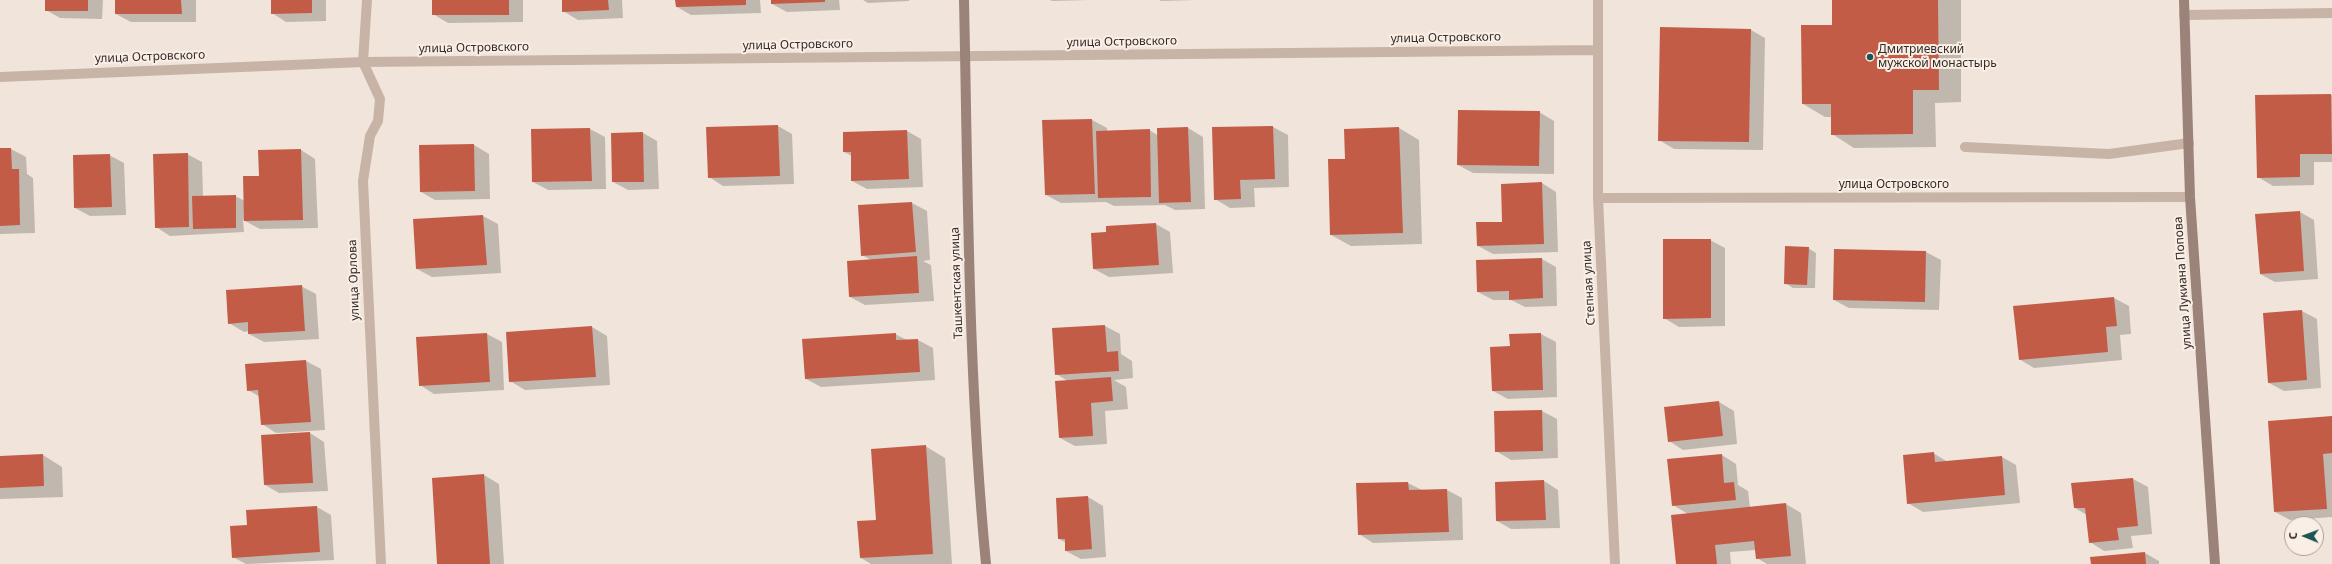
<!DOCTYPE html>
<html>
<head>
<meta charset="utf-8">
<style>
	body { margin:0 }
	#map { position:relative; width:2332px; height:564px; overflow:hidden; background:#f1e5db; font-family:"Noto Sans",sans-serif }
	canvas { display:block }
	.north { position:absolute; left:2284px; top:516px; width:40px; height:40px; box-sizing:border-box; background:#f9efe7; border:1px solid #aba19a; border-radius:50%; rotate:271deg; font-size:11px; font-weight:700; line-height:16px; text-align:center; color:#352b27 }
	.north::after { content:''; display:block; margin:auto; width:14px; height:18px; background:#1e5554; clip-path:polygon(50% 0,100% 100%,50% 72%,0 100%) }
</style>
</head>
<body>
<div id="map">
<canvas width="2332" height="564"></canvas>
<div class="north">С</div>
</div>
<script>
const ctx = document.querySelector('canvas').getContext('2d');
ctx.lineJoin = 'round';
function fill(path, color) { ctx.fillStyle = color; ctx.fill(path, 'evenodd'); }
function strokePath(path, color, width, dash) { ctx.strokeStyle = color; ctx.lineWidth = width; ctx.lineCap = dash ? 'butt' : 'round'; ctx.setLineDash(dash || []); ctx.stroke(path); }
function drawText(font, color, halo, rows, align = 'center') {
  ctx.font = font + ' "Noto Sans",sans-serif'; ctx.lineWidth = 4; ctx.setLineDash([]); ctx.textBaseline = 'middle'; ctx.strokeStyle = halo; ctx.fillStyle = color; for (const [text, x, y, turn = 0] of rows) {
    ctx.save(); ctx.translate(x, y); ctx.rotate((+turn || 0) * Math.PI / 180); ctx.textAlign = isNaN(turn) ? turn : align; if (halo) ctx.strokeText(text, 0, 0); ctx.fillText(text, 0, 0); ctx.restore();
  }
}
fill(new Path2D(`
	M46,0H103L102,19L60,18L46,10Z
	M116,0H196V22H131L116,14Z
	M272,0H326V21L286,22L272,13Z
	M433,0H523V22L448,23L433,14Z
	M563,0H622L623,18L578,20L563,11Z
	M676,0H760L761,13L691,15L677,7Z
	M772,0H839L840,10L787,12L772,4Z
	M863,0H909V1L868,3Z
	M1050,0H1088L1052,1Z
	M1159,0H1195L1161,1Z
	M1833,0H1961V102L1935,103L1936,147L1854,148L1832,134V117H1825L1803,104L1833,26Z
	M1751,30L1765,38L1763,150L1674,149L1659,140Z
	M2332,95V162H2314V185L2273,186L2258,177L2256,96Z
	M1539,112L1554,121V174L1473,173L1458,165Z
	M1092,120L1107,128V132L1149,130L1159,136L1188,128L1203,137L1205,209L1175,210L1165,205L1114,206L1106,202L1061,203L1046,195L1043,121Z
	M778,126L792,134L794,184L723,186L709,177Z
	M1273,127L1288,135L1289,187L1254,188L1255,207L1230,208L1215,199L1213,128Z
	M1399,128L1419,140L1422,244L1351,246L1331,235L1346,160L1345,130Z
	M590,129L605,137L606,189L548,190L533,182L532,130Z
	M907,131L921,139L923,187L867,189L852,181V156L844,152Z
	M643,133L657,141L659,189L628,190L613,182Z
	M474,145L489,154L490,199L435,200L421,192Z
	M0,149H11L26,157L27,174L33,178L35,233L0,234Z
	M301,150L315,159L318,228L260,229L243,220L244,232L170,236L156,227L187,154L202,162L203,196H235L245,201L260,177Z
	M109,155L124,163L126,215L90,216L75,208Z
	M1542,183L1556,192L1558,252L1493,254L1478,246Z
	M912,203L927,211L930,260L923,261L931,265L934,301L865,305L850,297L871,260L862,255L859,206Z
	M2300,212L2314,220L2318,279L2275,282L2260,274Z
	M483,216L498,224L501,273L432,277L417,269Z
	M1156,224L1170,232L1173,273L1109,277L1094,269L1107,232Z
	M1710,240L1725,248V326L1679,327L1664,318Z
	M1808,248L1816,253L1815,288H1793L1785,283Z
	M1835,250L1926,252L1941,260L1939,310L1849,308L1834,300Z
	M1542,259L1556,267L1557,306L1525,307L1511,300H1493L1478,292Z
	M301,286L316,294L319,339L264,342L249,334V331L244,332L229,323Z
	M2114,298L2129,306L2131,334L2120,335L2122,360L2034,368L2019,359Z
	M2302,311L2317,319L2321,388L2284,391L2269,383L2264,314Z
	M1105,326L1120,334L1121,354L1132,361L1133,378L1114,380L1126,387L1128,409L1105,411L1107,444L1075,446L1060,438L1068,381L1056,374Z
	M592,327L607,336L610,385L525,390L510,381Z
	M487,334L502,342L504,390L434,394L420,385Z
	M895,334L907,340H918L933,348L935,380L821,387L806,379Z
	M1541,334L1556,342L1557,397L1508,399L1493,391L1511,347Z
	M306,361L321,369L325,430L276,433L262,424L260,397L248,390L246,364Z
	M1719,402L1734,411L1737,444L1683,450L1669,441Z
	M1542,411L1557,419L1558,458L1511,460L1496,451Z
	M2332,417V517L2290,520L2275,512Z
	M310,433L324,442L328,491L279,493L265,485Z
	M925,446L945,458L952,564H871L861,558Z
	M1933,453L1948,462L2002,457L2016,465L2020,503L1923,512L1908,503Z
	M43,455L62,467L63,497L0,499V457Z
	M1722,455L1736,464L1738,485L1748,491L1750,508L1786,504L1801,513L1806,564H1767L1757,558L1756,550L1730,552L1731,564H1677L1688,514L1673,505Z
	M484,475L499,484L504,564H438Z
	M2133,479L2148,487L2152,534L2131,536L2133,548L2104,551L2090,542L2087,515L2075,508L2072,484Z
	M1544,481L1558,490L1560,528L1511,529L1497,521Z
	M1408,483L1422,490H1447L1462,498L1463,540L1373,543L1359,534Z
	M1088,497L1103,506L1106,557L1081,559L1066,551V543L1059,539Z
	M317,507L331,515L334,560L246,564L233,557L248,526Z
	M2145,553L2159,561V564H2092Z`), '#0003');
fill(new Path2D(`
	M45,0H88V11H45Z
	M115,0H181L182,14H115Z
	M271,0H312V13L271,14Z
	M432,0H509V15H432Z
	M562,0H608L609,10L562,12Z
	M675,0H746V5L676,7Z
	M771,0H825V2L771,4Z
	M1832,0H1938L1939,90H1913V134L1831,135V104H1802L1801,25H1832Z
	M1660,27L1751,29L1749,142L1658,141Z
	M2331,94L2332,154H2300V177L2257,178L2255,95Z
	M1458,110L1540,111L1539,166L1457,165Z
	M1092,119L1095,194L1045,195L1042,120Z
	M778,125L780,176L708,178L706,127Z
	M1273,126L1275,179L1240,180L1241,199L1214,200L1212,127Z
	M1188,127L1191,202L1159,203L1157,128Z
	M1399,127L1403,233L1330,235L1328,159H1345L1344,129Z
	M590,128L592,181L532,182L531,129Z
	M1150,129L1151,197L1098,198L1096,131Z
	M907,130L909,179L851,181V152H843V132Z
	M643,132L644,182H612L611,133Z
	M474,144L475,191L420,192L419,145Z
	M0,148H11L12,169H19L20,225L0,226Z
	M301,149L303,220L244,221L243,176H259L258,150Z
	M188,153L189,227L155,228L153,154Z
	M110,154L112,207L74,208L73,155Z
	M1542,182L1544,244L1477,246L1476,222H1502L1501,184Z
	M236,195V228L193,229L192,196Z
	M912,202L916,252L861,256L858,205Z
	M2300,211L2304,271L2260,274L2255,214Z
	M483,215L487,265L416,269L413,219Z
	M1156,223L1159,265L1093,269L1091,233L1106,232V226Z
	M1663,239H1711V318L1663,319Z
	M1785,246L1809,247L1807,285L1784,284Z
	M1834,249L1926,251L1925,302L1833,300Z
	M917,256L919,293L849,297L847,261Z
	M1542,258L1543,298L1509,300V291L1477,292L1476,260Z
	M302,285L305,331L248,334V322L228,324L226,290Z
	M2114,297L2117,326L2106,327L2108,352L2019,360L2013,306Z
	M2302,310L2307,380L2268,383L2263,313Z
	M1105,325L1107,352L1118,351L1119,371L1055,375L1052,328Z
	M592,326L596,377L509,382L506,332Z
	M487,333L490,382L419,386L416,337Z
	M896,333V340L918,339L920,372L805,379L802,339Z
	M1541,333L1543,390L1492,391L1490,347L1510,346L1509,334Z
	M306,360L311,422L261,425L258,390L247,391L245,364Z
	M1111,377L1113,401L1091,403L1093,436L1059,438L1055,381Z
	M1719,401L1723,436L1668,442L1664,407Z
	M1542,410L1543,451L1495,452L1494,411Z
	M2332,416V453L2323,454L2327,509L2274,512L2268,421Z
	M310,432L313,483L264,485L261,435Z
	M926,445L933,554L860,558L857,521L876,520L871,449Z
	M1934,452L1935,462L2002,456L2005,495L1907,504L1903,455Z
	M43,454L44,486L0,488V456Z
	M1722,454L1724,483L1734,482L1736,500L1672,506L1667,459Z
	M484,474L490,564H437L432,478Z
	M2133,478L2138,526L2117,528L2119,540L2089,543L2085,508H2074L2071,483Z
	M1544,480L1546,520L1496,521L1495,482Z
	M1408,482L1409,490L1447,489L1449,532L1358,535L1356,483Z
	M1088,496L1092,549L1065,551V539H1058L1056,498Z
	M1786,503L1791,556L1756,559L1754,541L1715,545L1717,564H1676L1671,515Z
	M317,506L320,552L232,558L230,526L247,525L246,510Z
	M2145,552L2146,564H2091L2090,557Z`), '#c25c47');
strokePath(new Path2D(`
	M1965,147L2109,154L2189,143`), '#c8b4a7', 10);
strokePath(new Path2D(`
	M367,0L363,62L380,99L378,121L370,136L363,181L381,564
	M1598,0V198L1615,564
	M2184,15L2332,13
	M0,77L363,62L1597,50
	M1598,198L2190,197`), '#c8b4a7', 10);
strokePath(new Path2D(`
	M964,0C968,188 968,377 986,564
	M2184,0L2190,197L2215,564`), '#9c8379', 10);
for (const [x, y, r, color] of [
	[1870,57,4,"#1e5554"]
]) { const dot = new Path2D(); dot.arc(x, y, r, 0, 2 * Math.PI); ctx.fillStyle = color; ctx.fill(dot); strokePath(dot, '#f9efe7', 1.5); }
drawText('12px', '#352b27', '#f9efe7', [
	["улица Островского",1446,38,-1],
	["улица Островского",1122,42,-1],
	["улица Островского",798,45,-1],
	["улица Островского",474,48,-1],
	["улица Островского",150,57,-2],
	["улица Островского",1894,185],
	["улица Орлова",354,280,-92],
	["Ташкентская улица",957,283,-92],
	["Степная улица",1589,283,-93],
	["улица Лукиана Попова",2183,283,-94]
]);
drawText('12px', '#352b27', '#f9efe7', [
	["Дмитриевский",1878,50],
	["мужской монастырь",1878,64]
], 'left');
</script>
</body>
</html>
